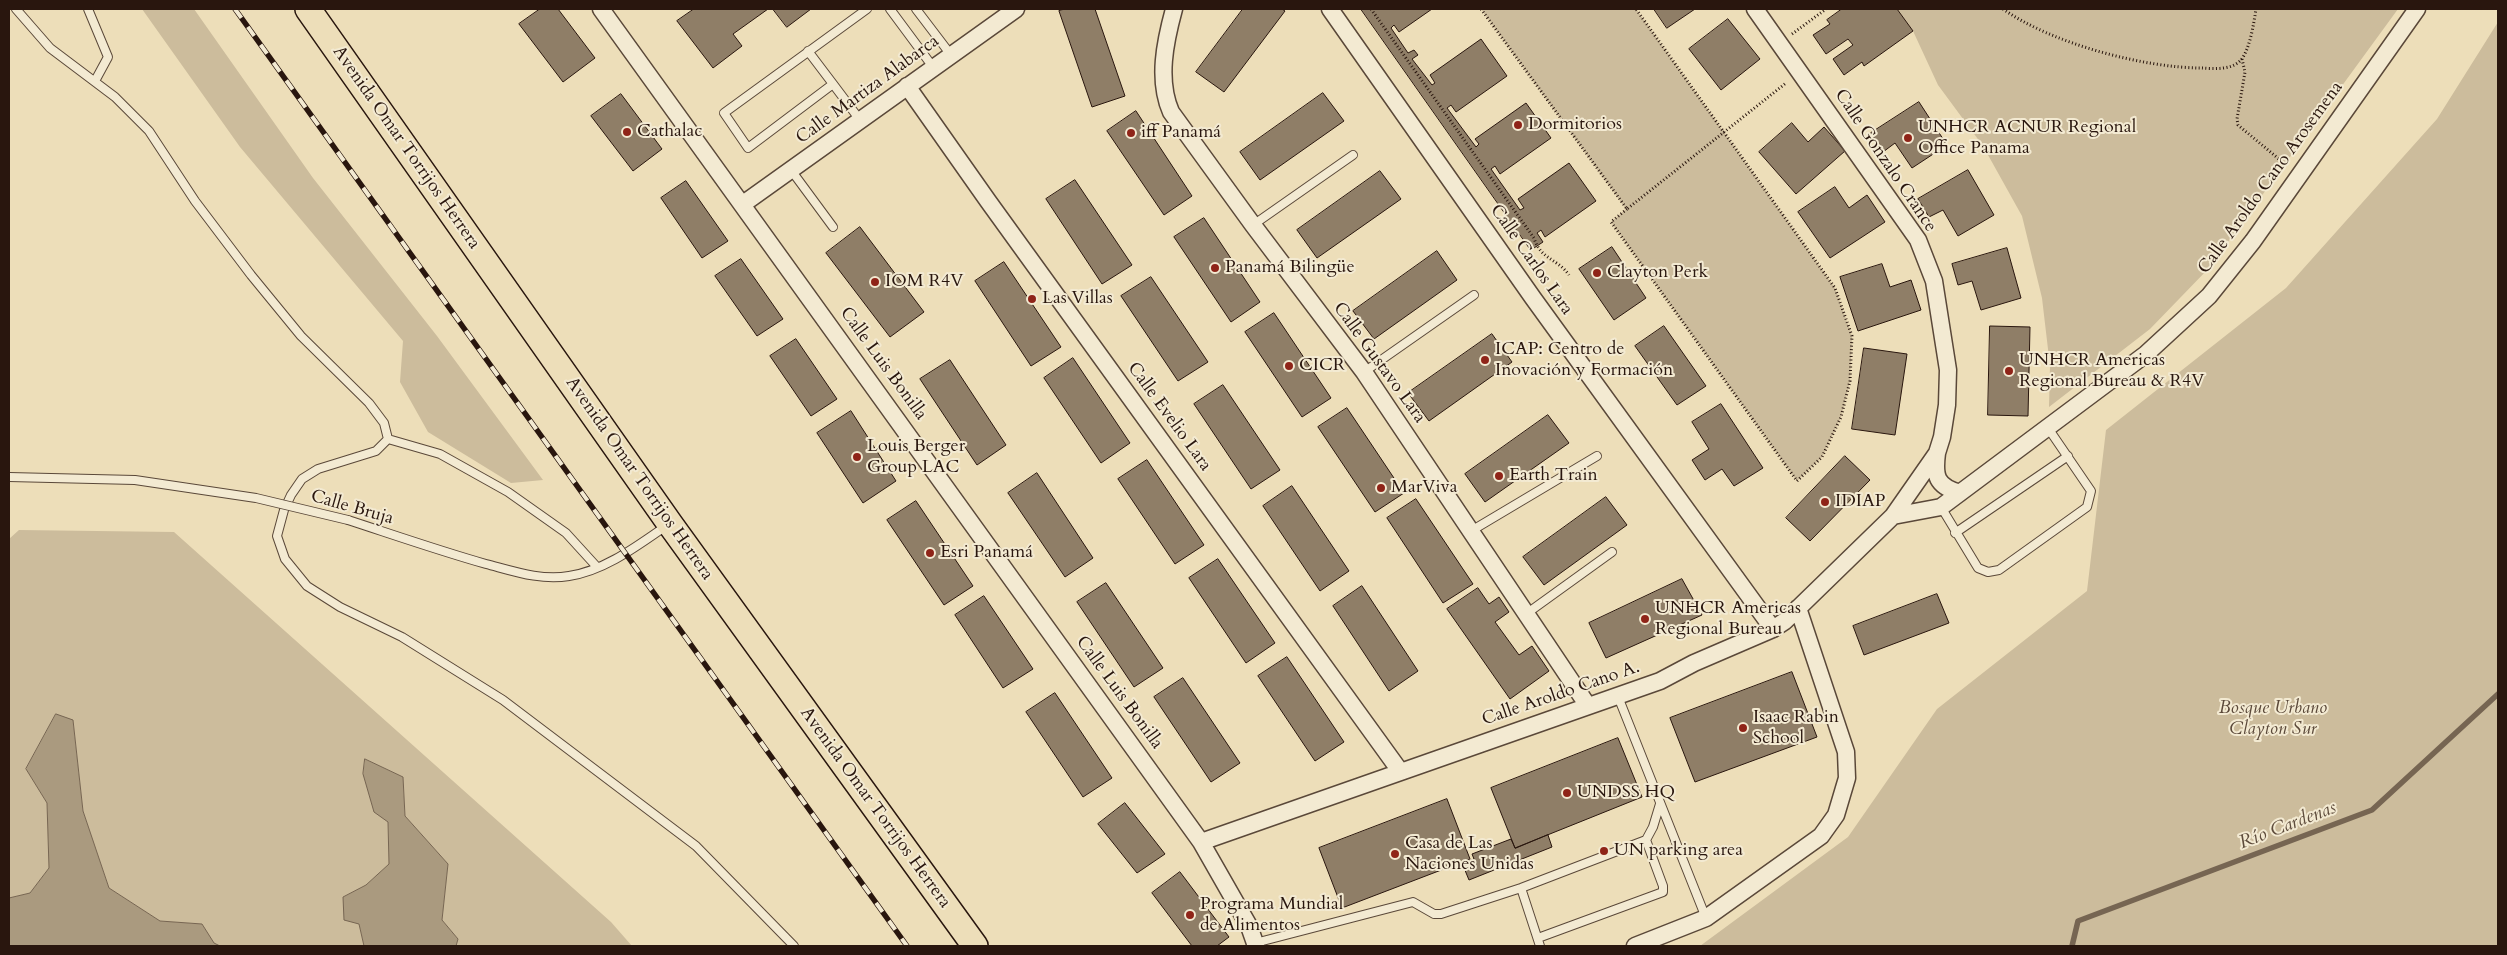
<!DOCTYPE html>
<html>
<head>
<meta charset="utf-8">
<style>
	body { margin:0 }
	#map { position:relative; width:2507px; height:955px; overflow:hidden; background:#eddeb9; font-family:Cardo,serif }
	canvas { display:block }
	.frame { position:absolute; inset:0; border:10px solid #29160e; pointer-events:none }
</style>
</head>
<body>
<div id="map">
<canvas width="2507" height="955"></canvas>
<div class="frame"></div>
</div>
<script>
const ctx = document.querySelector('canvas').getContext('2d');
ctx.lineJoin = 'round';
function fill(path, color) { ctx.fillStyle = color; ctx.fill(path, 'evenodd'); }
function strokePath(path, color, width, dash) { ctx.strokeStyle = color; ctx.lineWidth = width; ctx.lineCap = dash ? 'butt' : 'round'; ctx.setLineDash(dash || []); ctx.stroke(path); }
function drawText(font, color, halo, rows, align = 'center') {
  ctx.font = font + ' Cardo,serif'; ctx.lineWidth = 4; ctx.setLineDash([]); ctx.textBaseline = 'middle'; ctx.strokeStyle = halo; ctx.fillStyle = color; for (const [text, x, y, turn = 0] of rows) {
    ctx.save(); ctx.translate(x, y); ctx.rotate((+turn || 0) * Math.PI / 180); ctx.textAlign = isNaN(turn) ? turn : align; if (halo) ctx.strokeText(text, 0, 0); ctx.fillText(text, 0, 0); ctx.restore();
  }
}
fill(new Path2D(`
	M142,9H194L313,178L437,336L543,480L511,483L428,432L400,382L403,341L240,147Z
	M1481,9H1636L1835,288L1852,336L1850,381L1841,417L1822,457L1797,481L1611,222L1626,209Z
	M1897,9H2398L2209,268L2150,329L2049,407L2050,366L2042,298L2022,216L1983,146L1938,85L1913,31Z
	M2498,22V946H1700L1848,837L1937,709L2087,591L2106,430L2286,288L2437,119Z
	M19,530L174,532L611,922L632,946H456L458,939L442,920L448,864L405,816L403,777L365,759L363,774L388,821L389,864L366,885L343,897L359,924L364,946H220L214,944L202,924L160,921L109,888L83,811L73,720L26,769L47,803L49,868L30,893L9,898V539Z`), '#ccbc9c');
const water = new Path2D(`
	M56,714L73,720L83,811L109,888L160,921L202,924L214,943L220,946H9V898L30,893L49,868L47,803L26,769Z
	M365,759L403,777L405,816L448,864L442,920L458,939L456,946H364L359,924L344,920L343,897L366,885L389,864L388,822L374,812L363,774Z`);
fill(water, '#aa9a7f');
strokePath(water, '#766552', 1);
strokePath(new Path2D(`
	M2072,946L2078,921L2372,810L2498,694`), '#766552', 5.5);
const building = new Path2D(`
	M540,9H558L595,58L563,82L519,24Z
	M694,9H768L733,34L742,46L713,68L677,21Z
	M773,9H811L787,27Z
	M1065,9H1095L1125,96L1092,107L1059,11Z
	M1243,9H1282L1285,11L1224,92L1196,72Z
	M1361,9H1432L1399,32L1394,25L1391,28L1408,53L1414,50L1418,55L1412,59L1432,85L1435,83L1430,75L1481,39L1507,76L1456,112L1451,105L1447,108L1476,147L1479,144L1475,139L1526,103L1551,138L1500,174L1495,166L1491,169L1520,210L1524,208L1518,199L1569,163L1596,201L1545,237L1541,230L1537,233L1543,242L1531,250Z
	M1654,9H1695L1667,28Z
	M1842,9H1897L1913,31L1864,66L1862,62L1844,75L1833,59L1853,45L1848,39L1826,54L1813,35L1830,24L1827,20Z
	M1728,19L1760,59L1721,90L1689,49Z
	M1323,93L1344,121L1260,180L1240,152Z
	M621,94L662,149L633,171L591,116Z
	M1919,102L1947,145L1912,168L1895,143L1883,152L1871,133Z
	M1136,111L1192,196L1164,215L1107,131Z
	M1792,123L1808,142L1824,127L1845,151L1796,194L1759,152Z
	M1968,170L1994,215L1958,236L1943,210L1929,217L1918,199Z
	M1380,171L1401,199L1317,258L1297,230Z
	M1075,180L1132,265L1102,284L1046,199Z
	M686,181L728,241L702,258L661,198Z
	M1835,187L1849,208L1867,195L1885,222L1830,258L1798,212Z
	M1204,218L1260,302L1231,322L1174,237Z
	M860,227L924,312L890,337L826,253Z
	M1612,247L1646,298L1614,320L1579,269Z
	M2007,248L2021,298L1981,310L1972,281L1958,285L1952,264Z
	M1437,251L1457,280L1374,339L1353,311Z
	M741,259L783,319L757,336L715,276Z
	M1004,262L1061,347L1031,366L975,281Z
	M1882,264L1890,287L1911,280L1921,310L1858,331L1840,277Z
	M1151,277L1208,362L1178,381L1121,296Z
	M1274,313L1331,398L1302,417L1245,332Z
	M1664,326L1706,386L1677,405L1635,346Z
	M1990,326L2030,327L2028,416L1988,415Z
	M1492,334L1512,362L1429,421L1408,393Z
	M796,339L837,399L811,416L770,356Z
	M1864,348L1907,354L1895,435L1852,429Z
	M1073,358L1130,443L1101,463L1044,378Z
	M950,360L1006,445L977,465L920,379Z
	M1223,385L1280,470L1251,489L1194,404Z
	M1721,404L1763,468L1734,486L1722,469L1705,480L1692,460L1709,449L1692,422Z
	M1347,408L1404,493L1375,512L1318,427Z
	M851,411L896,481L863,503L817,433Z
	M1548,415L1569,443L1485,502L1465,474Z
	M1845,456L1870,480L1810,541L1786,518Z
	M1147,460L1204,545L1175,564L1118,479Z
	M1037,473L1093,558L1065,577L1008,493Z
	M1292,486L1349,571L1320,591L1263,506Z
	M1606,497L1627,525L1544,585L1523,557Z
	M1416,499L1473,584L1443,603L1387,518Z
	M916,501L973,586L944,605L887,520Z
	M1218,559L1275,643L1246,663L1189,578Z
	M1682,579L1702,615L1606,658L1589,623Z
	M1106,583L1163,668L1134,687L1077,602Z
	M1362,586L1418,671L1389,691L1333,606Z
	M1478,588L1489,604L1499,597L1509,612L1495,622L1519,655L1532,646L1549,671L1510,699L1447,609Z
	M1937,594L1949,623L1864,655L1853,626Z
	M984,596L1033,669L1003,688L955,615Z
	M1287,657L1344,742L1315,761L1258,676Z
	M1792,672L1817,737L1695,782L1670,718Z
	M1183,678L1240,763L1211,782L1154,697Z
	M1055,693L1112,778L1083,797L1026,712Z
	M1618,738L1642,797L1515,848L1491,788Z
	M1447,799L1470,859L1342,908L1319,848Z
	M1125,803L1165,854L1137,873L1098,824Z
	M1548,835L1552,847L1469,880L1462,863L1474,859L1472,854L1511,839L1515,848Z
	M1180,872L1229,937L1217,946H1192L1152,893Z`);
fill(building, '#8f7e67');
strokePath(building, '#29160e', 1);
const lane = new Path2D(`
	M16,9L50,48L115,97L149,131L195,201L251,275L301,336L369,403L384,423L388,439
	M88,9L108,57L95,81
	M890,9L933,67
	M916,9L951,55
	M808,51L833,84L748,148L724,113L867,9
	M833,84L860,120
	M791,170L833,227
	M1253,225L1353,155
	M1364,372L1474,295
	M388,439L376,451L318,469L302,479L291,495L284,510L277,536L285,559L307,586L340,607L402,637L503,700L696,846L794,946
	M388,439L440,454L508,492L566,533L597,567
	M1941,507L1978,568L1988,572L1999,570L2087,507L2091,491L2048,428
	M348,520C394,535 440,551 486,564C513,571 541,581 569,576C604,571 637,546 666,526
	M1471,531L1597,456
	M1955,533L2068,456
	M1526,614L1612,552
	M1617,694L1706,918
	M1521,888L1540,946
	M1538,938L1663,892V886L1646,840
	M1255,943L1413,902L1434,914H1441L1521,888L1646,840L1653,827L1660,804`);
const street = new Path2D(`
	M601,9L1201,842L1249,926L1256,946
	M1174,9C1165,42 1157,80 1171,112L1253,225L1364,372L1588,706
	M1330,9L1533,298L1773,629
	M907,86L988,201L1400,771
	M743,204L1016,9
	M1937,453C1934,476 1936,486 1960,493
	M1893,516L1941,507L2146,354L2209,296L2253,241L2417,9
	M1201,842L1660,681L1694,663L1773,629L1785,621L1893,516L1937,453L1942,437L1947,405L1948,370L1934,281L1918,240L1755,9
	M1635,946L1706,918L1821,836L1836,815L1847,778L1846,752L1798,608`);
const primary = new Path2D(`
	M308,9L670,524L975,946`);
strokePath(lane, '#5a4839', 10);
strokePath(street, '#5a4839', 19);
strokePath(primary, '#29160e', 28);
strokePath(new Path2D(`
	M1371,9L1534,238C1541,260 1557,258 1569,275
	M1481,9L1627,209L1786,83
	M2003,9C2051,43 2143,68 2202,68C2214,69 2232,70 2241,60C2250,49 2254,22 2256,9
	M1792,34L1826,9
	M2242,59L2245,72L2237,119L2238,125L2286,165
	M1627,209L1611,222L1797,481L1822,457L1841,417L1850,381L1852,336L1835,288L1636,9`), '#29160e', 3, [1, 2.5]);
strokePath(lane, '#f3ead2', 8);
strokePath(street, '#f3ead2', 16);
strokePath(primary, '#eddeb9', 25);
const rail = new Path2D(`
	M235,9L907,946`);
strokePath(rail, '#29160e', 5.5);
strokePath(rail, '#f3ead2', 4, [11]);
const laneBridge = new Path2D(`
	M9,477L135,480L256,498L348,520`);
strokePath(laneBridge, '#5a4839', 10, []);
strokePath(laneBridge, '#f3ead2', 8);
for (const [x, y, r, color] of [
	[1518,125,5,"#8f2418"],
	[627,132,5,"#8f2418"],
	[1131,133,5,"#8f2418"],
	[1908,138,5,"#8f2418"],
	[1215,268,5,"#8f2418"],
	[1597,273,5,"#8f2418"],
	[875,282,5,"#8f2418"],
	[1032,299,5,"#8f2418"],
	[1485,360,5,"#8f2418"],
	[1289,366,5,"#8f2418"],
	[2009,371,5,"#8f2418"],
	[857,457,5,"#8f2418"],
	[1499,476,5,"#8f2418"],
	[1381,488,5,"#8f2418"],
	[1825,502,5,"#8f2418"],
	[930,553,5,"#8f2418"],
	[1645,619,5,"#8f2418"],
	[1743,728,5,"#8f2418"],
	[1567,793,5,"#8f2418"],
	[1604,851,5,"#8f2418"],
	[1395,854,5,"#8f2418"],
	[1190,915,5,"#8f2418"]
]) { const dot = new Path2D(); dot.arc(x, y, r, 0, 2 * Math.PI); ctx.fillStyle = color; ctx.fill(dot); strokePath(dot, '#f3ead2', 2); }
drawText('18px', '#29160e', '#f3ead2', [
	["Calle Martiza Alabarca",868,90,-36],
	["Avenida Omar Torrijos Herrera",406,148,55],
	["Calle Gonzalo Crance",1885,161,56],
	["Calle Aroldo Cano Arosemena",2271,178,-54],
	["Calle Carlos Lara",1531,260,55],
	["Calle Gustavo Lara",1379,363,54],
	["Calle Luis Bonilla",883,364,54],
	["Calle Evelio Lara",1169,417,54],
	["Avenida Omar Torrijos Herrera",639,479,55],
	["Calle Bruja",352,508,16],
	["Calle Luis Bonilla",1119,693,54],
	["Calle Aroldo Cano A.",1561,694,-19],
	["Avenida Omar Torrijos Herrera",875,808,54]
]);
drawText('18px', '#29160e', '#f3ead2', [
	["Dormitorios",1528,125],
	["UNHCR ACNUR Regional",1918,128],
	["Office Panama",1918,149],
	["Cathalac",637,132],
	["iff Panamá",1141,133],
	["Panamá Bilingüe",1225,268],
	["Clayton Perk",1607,273],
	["IOM R4V",885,282],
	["Las Villas",1042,299],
	["ICAP: Centro de",1495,350],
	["Inovación y Formación",1495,371],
	["UNHCR Americas",2019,361],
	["Regional Bureau & R4V",2019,382],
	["CICR",1299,366],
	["Louis Berger",867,447],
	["Group LAC",867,468],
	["Earth Train",1509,476],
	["MarViva",1391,488],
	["IDIAP",1835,502],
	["Esri Panamá",940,553],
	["UNHCR Americas",1655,609],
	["Regional Bureau",1655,630],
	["Isaac Rabin",1753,718],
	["School",1753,739],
	["UNDSS HQ",1577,793],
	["Casa de Las",1405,844],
	["Naciones Unidas",1405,865],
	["UN parking area",1614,851],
	["Programa Mundial",1200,905],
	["de Alimentos",1200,926]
], 'left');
drawText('italic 18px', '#5a4839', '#f3ead2', [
	["Bosque Urbano",2273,709],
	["Clayton Sur",2273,730]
]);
drawText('italic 19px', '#5d4b3b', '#f3ead2', [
	["Río Cardenas",2288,826,-21]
]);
</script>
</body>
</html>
